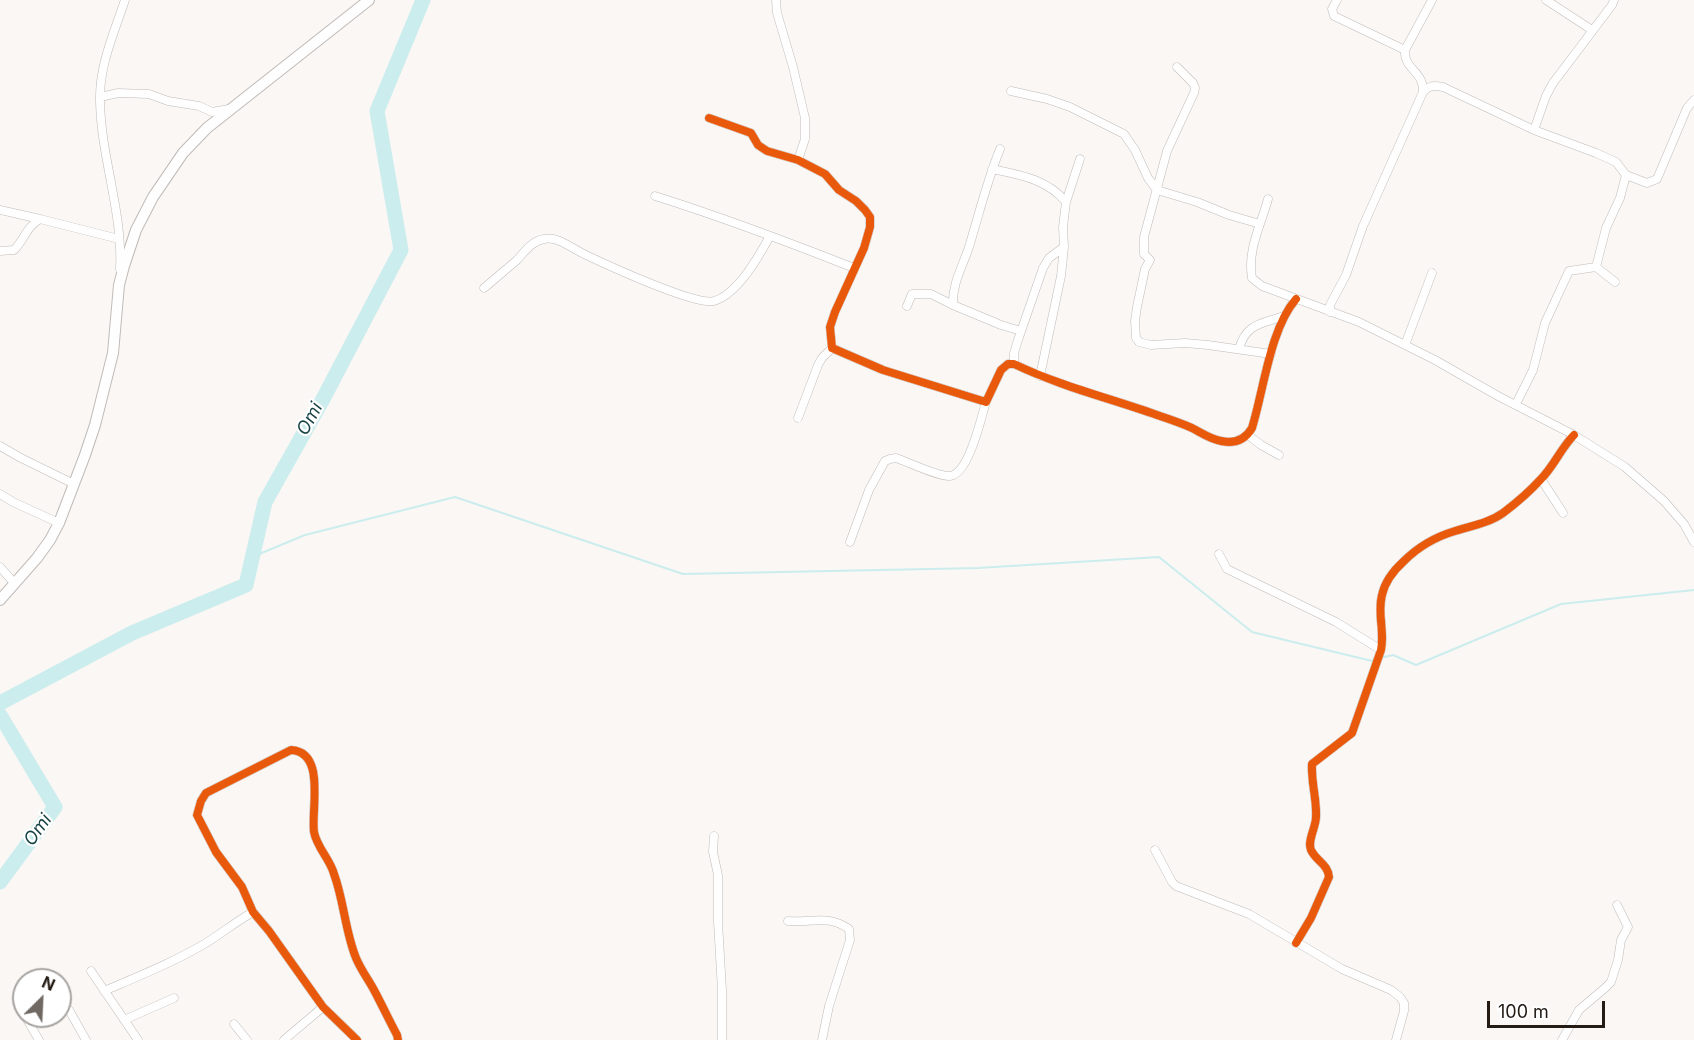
<!DOCTYPE html>
<html>
<head>
<meta charset="utf-8">
<style>
	body { margin:0 }
	#map { position:relative; width:1694px; height:1040px; overflow:hidden; background:#faf7f5; font-family:Inter,sans-serif }
	canvas { display:block }
	.north { position:absolute; left:12px; top:968px; width:60px; height:60px; box-sizing:border-box; background:#fff; border:2px solid #a7a4a1; border-radius:50%; rotate:24deg; font-size:16px; font-weight:700; line-height:24px; text-align:center; color:#241b14 }
	.north::after { content:''; display:block; margin:auto; width:21px; height:27px; background:#6f6863; clip-path:polygon(50% 0,100% 100%,50% 72%,0 100%) }
	.scale { position:absolute; left:1487px; top:1001px; width:118px; height:27px; box-sizing:border-box; border:3px solid #241b14; border-top:0; padding-left:8px; font-size:18px; line-height:21px; white-space:nowrap; color:#241b14; -webkit-text-stroke:4px #fff; paint-order:stroke }
</style>
</head>
<body>
<div id="map">
<canvas width="1694" height="1040"></canvas>
<div class="north">N</div>
<div class="scale">100 m</div>
</div>
<script>
const ctx = document.querySelector('canvas').getContext('2d');
ctx.lineJoin = 'round';
function strokePath(path, color, width, dash) { ctx.strokeStyle = color; ctx.lineWidth = width; ctx.lineCap = dash ? 'butt' : 'round'; ctx.setLineDash(dash || []); ctx.stroke(path); }
function drawText(font, color, halo, rows, align = 'center') {
  ctx.font = font + ' Inter,sans-serif'; ctx.lineWidth = 4.5; ctx.setLineDash([]); ctx.textBaseline = 'middle'; ctx.strokeStyle = halo; ctx.fillStyle = color; for (const [text, x, y, turn = 0] of rows) {
    ctx.save(); ctx.translate(x, y); ctx.rotate((+turn || 0) * Math.PI / 180); ctx.textAlign = isNaN(turn) ? turn : align; if (halo) ctx.strokeText(text, 0, 0); ctx.fillText(text, 0, 0); ctx.restore();
  }
}
strokePath(new Path2D(`
	M252,557L305,535L455,497L683,574L978,568L1159,557L1252,632L1372,661L1374,660
	M1380,658L1393,655L1416,665L1561,604L1694,590`), '#cceded', 2);
strokePath(new Path2D(`
	M0,703L132,633L246,585L265,502L323,399L401,250L377,111L423,0
	M0,715L55,807L0,882`), '#cceded', 15);
const minor = new Path2D(`
	M776,0L777,13L793,67L805,118V139L798,160
	M1337,0L1332,9L1334,16L1405,50
	M1546,0L1592,30
	M1177,67L1193,83L1195,88L1194,93L1167,151L1144,237V254L1150,260L1145,269L1137,307L1135,321L1136,338L1139,342L1151,345L1185,343L1208,345L1271,354
	M1011,91L1047,99L1070,107L1124,134L1135,150L1148,178L1157,190L1197,202L1229,215L1260,224
	M1423,92C1424,71 1403,69 1405,50L1432,0
	M100,97L118,93L149,94L168,101L199,106L212,112L229,109
	M709,118L751,133L758,145L767,151L798,160L825,174L839,190L856,201L865,210L870,217V227L864,248L835,312L830,327L832,348L883,370L986,402L1001,370L1008,364H1014C1060,386 1109,398 1157,415C1169,419 1181,423 1192,428C1202,433 1210,439 1221,441C1235,444 1245,440 1252,428C1264,389 1270,329 1296,299
	M1534,130L1546,96L1553,83L1612,5L1614,0
	M1000,149C987,181 979,214 969,247C962,268 952,284 953,305L1001,325L1021,331
	M992,169C1020,175 1047,179 1066,202L1063,227L1064,247L1061,276L1040,376
	M1626,175L1647,183L1657,179L1687,108L1694,100
	M655,196C722,217 788,242 854,268
	M1268,199C1261,225 1247,250 1252,278L1262,286L1359,322L1435,360L1498,396L1574,435L1625,467L1664,501L1684,524L1694,542
	M1066,202L1080,159
	M0,210L40,219
	M0,251L14,250C25,239 26,227 40,219L119,239
	M120,269C123,212 101,158 100,101C99,66 114,33 125,0
	M484,288C495,279 505,270 516,261C524,253 531,241 544,239C559,236 572,249 586,255C607,265 696,306 714,301C738,294 759,256 770,236
	M907,306L912,294H931L953,305
	M1330,312V305L1346,275L1363,226L1423,92C1430,85 1434,85 1443,87L1534,130L1596,153L1616,162L1626,175L1620,198L1606,228L1596,267
	M1405,345L1432,273
	M1239,349C1246,323 1262,324 1284,316
	M1014,364V353L1018,340L1043,268L1049,258L1064,247
	M1516,404L1533,370L1545,323L1569,271L1596,267L1615,282
	M798,418L818,365L822,358L832,348
	M1248,435L1261,445L1279,455
	M0,446L21,458L74,484
	M1541,479L1563,513
	M0,494L13,502L59,523
	M850,542L869,490L885,461L890,459L896,458C908,462 939,477 950,476C969,474 981,418 986,402
	M1219,554L1227,569L1336,622L1381,650
	M0,567L15,584
	M714,836L713,852L718,875V922L722,990V1040
	M1155,850L1172,882L1176,886L1249,914L1342,969L1391,990L1400,997L1404,1003V1011L1396,1040
	M788,921C811,923 827,914 849,929L850,940L829,1006L822,1040
	M1296,943L1311,918L1329,877C1328,864 1316,861 1311,850C1307,841 1316,827 1316,817C1317,800 1311,782 1312,764L1352,733L1381,650C1385,631 1377,614 1382,595C1385,581 1394,570 1404,561C1419,546 1435,537 1455,531C1471,526 1489,523 1503,513C1515,504 1531,490 1541,479C1554,466 1561,448 1574,435
	M91,971L138,1040
	M104,991C139,976 174,962 206,943C222,933 237,921 253,912
	M18,1003L24,1014
	M69,1010L86,1040
	M25,1016L39,1040
	M124,1020L174,998
	M234,1024L247,1040
	M284,1040L323,1007
	M357,1040L323,1007L269,931L253,912L242,887L216,852L197,815L201,801L206,793L291,750C326,752 311,808 314,832C317,848 330,859 334,874C344,901 345,931 356,958C361,970 368,979 374,990C382,1005 389,1020 397,1035L398,1040
	M1562,1040L1579,1010L1605,988L1611,982L1618,960L1621,940L1628,927L1617,905`);
const secondary = new Path2D(`
	M0,600L37,558L50,540L59,523L85,455L95,425L113,353L119,285L124,266L136,230L153,197L183,153L207,128L369,0`);
strokePath(minor, '#c1bbb7', 9);
strokePath(secondary, '#c1bbb7', 12);
strokePath(minor, '#fefefe', 8);
strokePath(secondary, '#fefefe', 10);
strokePath(new Path2D(`
	M709,118L751,133L758,145L767,151L798,160L825,174L839,190L856,201L865,210L870,217V227L864,248L835,312L830,327L832,348L883,370L986,402L1001,370L1008,364H1014C1060,386 1109,398 1157,415C1169,419 1181,423 1192,428C1202,433 1210,439 1221,441C1235,444 1245,440 1252,428C1264,389 1270,329 1296,299
	M1296,943L1311,918L1329,877C1328,864 1316,861 1311,850C1307,841 1316,827 1316,817C1317,800 1311,782 1312,764L1352,733L1381,650C1385,631 1377,614 1382,595C1385,581 1394,570 1404,561C1419,546 1435,537 1455,531C1471,526 1489,523 1503,513C1515,504 1531,490 1541,479C1554,466 1561,448 1574,435
	M357,1040L323,1007L269,931L253,912L242,887L216,852L197,815L201,801L206,793L291,750C326,752 311,808 314,832C317,848 330,859 334,874C344,901 345,931 356,958C361,970 368,979 374,990C382,1005 389,1020 397,1035L398,1040`), '#e8590c', 8);
drawText('italic 18px', '#184445', '#fff', [
	["Omi",310,419,-61],
	["Omi",38,830,-54]
]);
</script>
</body>
</html>
